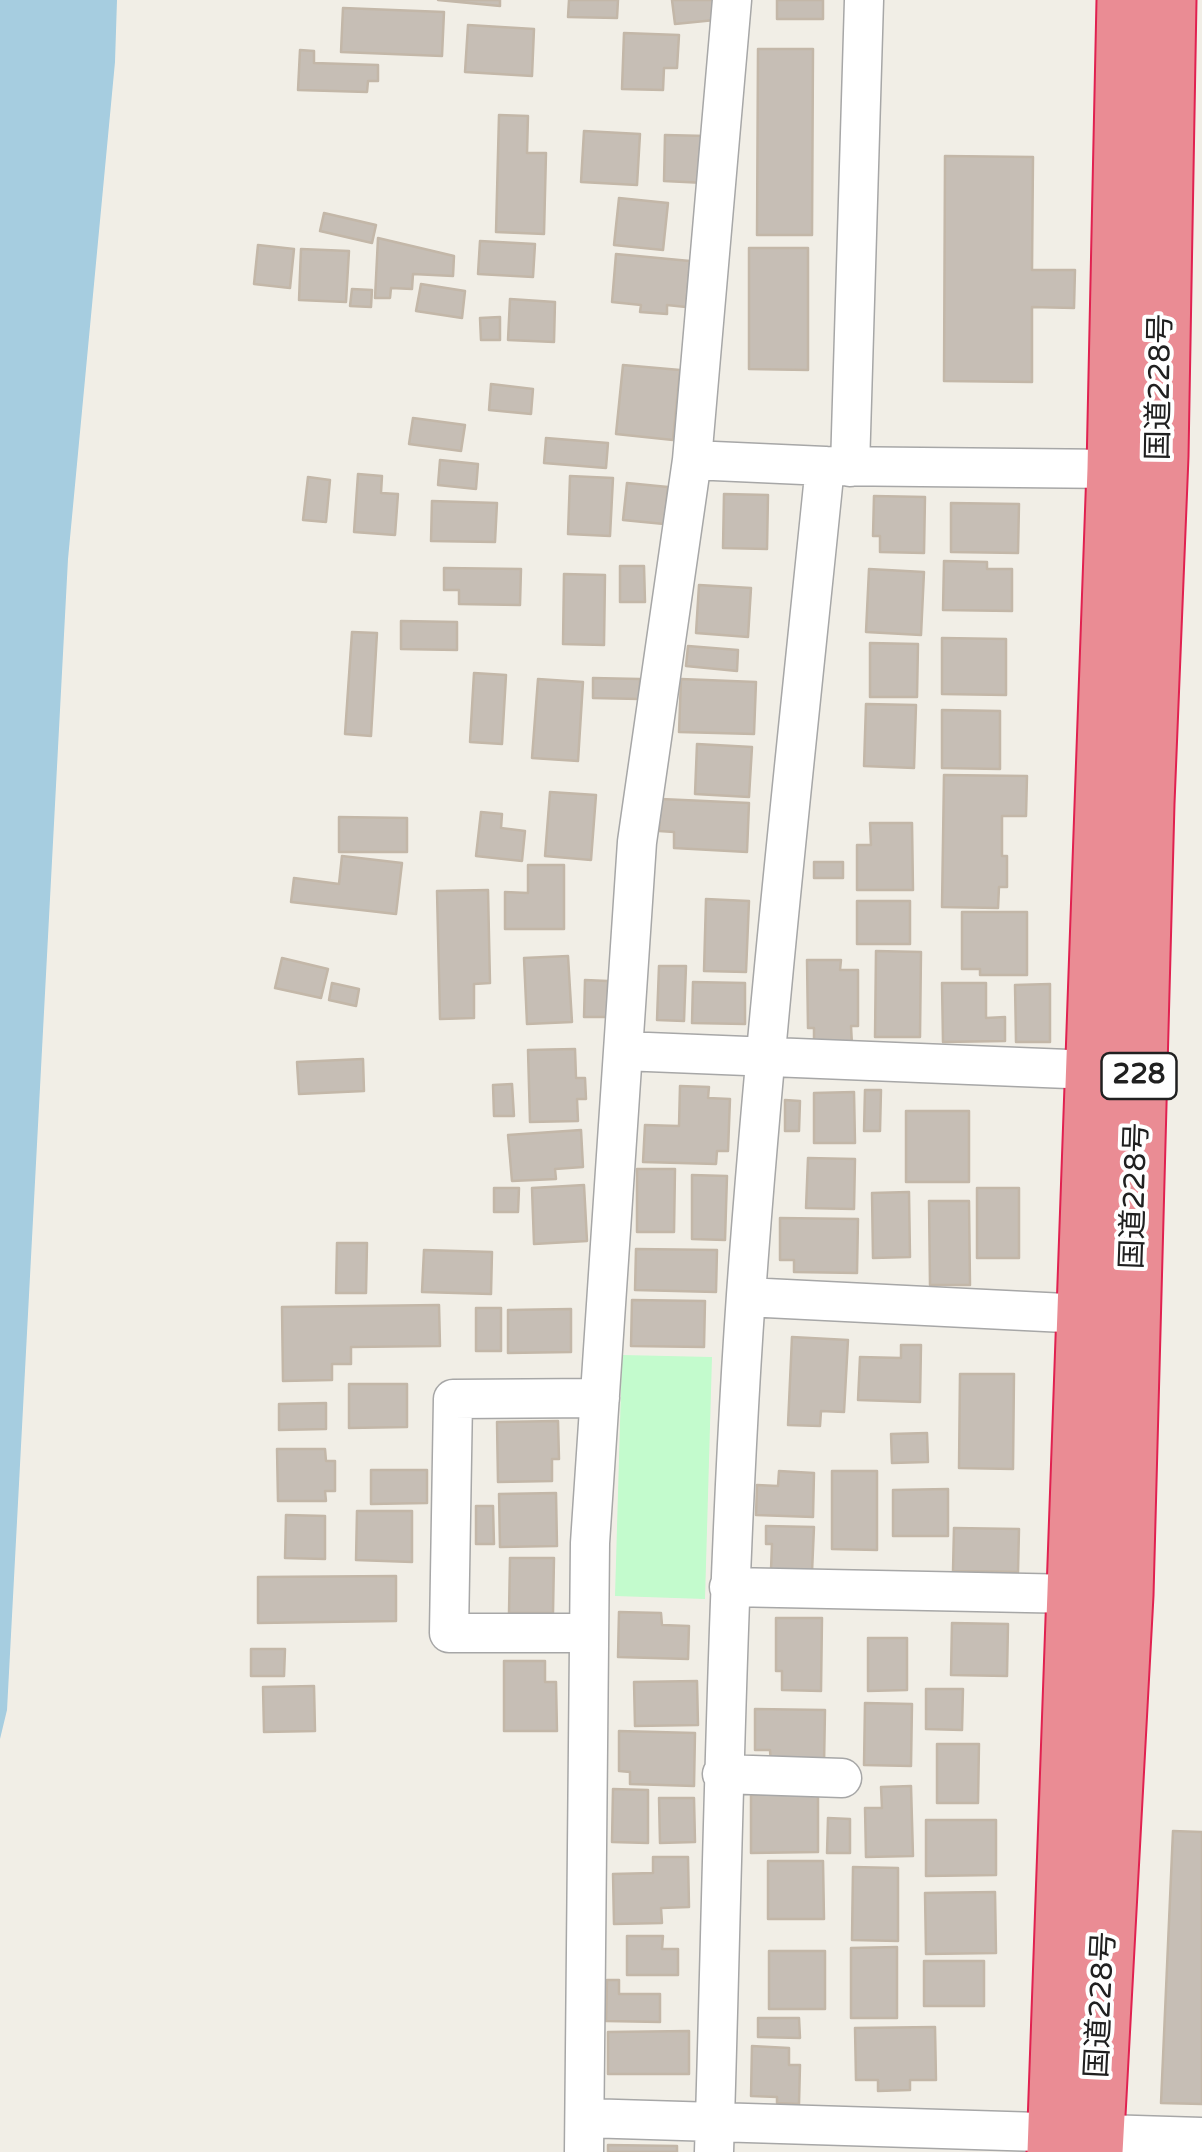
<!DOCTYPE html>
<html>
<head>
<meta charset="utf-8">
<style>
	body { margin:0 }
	canvas { display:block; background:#f1eee6 }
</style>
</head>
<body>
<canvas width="1202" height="2152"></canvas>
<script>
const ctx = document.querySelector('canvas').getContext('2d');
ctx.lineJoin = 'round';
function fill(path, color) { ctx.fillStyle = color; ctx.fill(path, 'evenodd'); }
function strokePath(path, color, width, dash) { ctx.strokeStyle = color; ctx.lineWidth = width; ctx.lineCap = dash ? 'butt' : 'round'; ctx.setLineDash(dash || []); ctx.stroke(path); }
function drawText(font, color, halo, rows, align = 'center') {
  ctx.font = font + ' "Varela Round","Noto Sans JP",sans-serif'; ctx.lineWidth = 8; ctx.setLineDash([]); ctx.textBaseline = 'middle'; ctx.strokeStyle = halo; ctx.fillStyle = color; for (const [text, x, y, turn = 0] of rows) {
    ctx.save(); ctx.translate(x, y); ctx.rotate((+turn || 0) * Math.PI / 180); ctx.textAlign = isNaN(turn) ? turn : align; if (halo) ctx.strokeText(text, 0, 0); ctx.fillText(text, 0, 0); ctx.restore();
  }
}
fill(new Path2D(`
	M622,1355L712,1357L705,1599L615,1596Z`), '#c3fbcd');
fill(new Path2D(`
	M0,0H117L115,62L68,559L7,1710L0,1739Z`), '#a6cde0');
const building = new Path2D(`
	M438,0H500V6Z
	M569,0H618L617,18L568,17Z
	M672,0H713L715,20L675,24Z
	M777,0H823V19H777Z
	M343,8L444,12L442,56L341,52Z
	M468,25L534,29L532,76L465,72Z
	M624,33L679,35L677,68H664L663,90L622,89Z
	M758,49H813L812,235H757Z
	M300,50L314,51V63L378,65V81H368L367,92L298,90Z
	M499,115L528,116L527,153H546L544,234L496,232Z
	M584,131L640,134L637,185L581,182Z
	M665,135L707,136L705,183L664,181Z
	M945,156L1033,157L1032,270H1075L1074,308L1032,307V382L944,381Z
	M619,198L668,203L663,250L614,245Z
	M324,213L376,225L372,243L320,231Z
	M378,238L454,256L453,276L413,274L412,289L391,288L390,298H375Z
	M480,241L535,244L533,277L478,274Z
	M258,245L294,249L290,288L254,284Z
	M749,248H808V370L749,369Z
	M301,249L349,251L346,302L299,300Z
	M616,254L690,261L686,307L667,305V314L640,312L641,305L612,302Z
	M421,284L465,291L462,318L416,311Z
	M352,289L372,290L371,307L350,306Z
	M510,299L555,302L554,342L508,340Z
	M500,317V340H481L480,318Z
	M623,365L680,370L673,440L616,434Z
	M491,384L533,389L531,414L489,410Z
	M413,418L465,425L461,451L409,444Z
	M546,438L608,443L606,468L544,463Z
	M440,460L478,464L476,489L438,485Z
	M358,474L382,476L381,493L398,494L395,535L354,532Z
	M570,476L613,478L610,536L568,534Z
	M308,477L330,480L326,522L303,520Z
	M627,483L668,487L664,524L623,520Z
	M724,494L768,495L767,549L723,548Z
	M874,496L925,497L924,553L880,552V536H873Z
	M432,501L497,503L495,542L431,541Z
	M951,503L1019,504L1018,553L951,552Z
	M944,561L987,562V569H1012V611L943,610Z
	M620,566H644L645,602H620Z
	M444,568L521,569L520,605L459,604V590H444Z
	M869,569L924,572L921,635L866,632Z
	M564,574L605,575L604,645L563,644Z
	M699,585L751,588L748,637L696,633Z
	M401,621L457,622V650L401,649Z
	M352,632L377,633L371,736L345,734Z
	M942,638L1006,639V695L942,694Z
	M870,643L918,644L917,697H870Z
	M688,646L738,650L737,671L686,666Z
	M474,673L506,675L502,744L470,742Z
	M593,678L640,679L639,699L593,698Z
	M538,679L583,682L578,761L532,758Z
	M681,679L756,682L754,734L679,732Z
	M866,704L916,705L914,768L864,766Z
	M942,710L1000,711V769L942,768Z
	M697,744L752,747L749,797L695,794Z
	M944,775L1027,776L1026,816H1002V856H1007V887H999L998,908L942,907Z
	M550,792L596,795L591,860L545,856Z
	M661,799L749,803L747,852L674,848V832L659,831Z
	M481,812L502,814L501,828L525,831L522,861L476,856Z
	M339,817L407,818V852H339Z
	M870,823H912L913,890H857V845H871Z
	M342,856L402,863L396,914L291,902L294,878L339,884Z
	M814,862H843V878H814Z
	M528,865H564V929H505V892L528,893Z
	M488,890L490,983L474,984V1018L440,1019L437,891Z
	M706,899L749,901L746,972L704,971Z
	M857,901H910V944H857Z
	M962,912H1027V975H980V969H962Z
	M876,951L921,952L920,1037H875Z
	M568,956L572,1022L527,1024L524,958Z
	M282,958L328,969L321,998L275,988Z
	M807,960H841L840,970H858V1026H851L852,1045H814V1028H808Z
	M659,966H686L684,1021L657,1020Z
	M585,980L608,981L607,1017H584Z
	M693,982L745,983V1024L692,1023Z
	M332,983L359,989L356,1006L329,1000Z
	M942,983H986V1018L1005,1017V1041L943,1042Z
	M1050,984V1042H1016L1015,985Z
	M575,1049L576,1078H585L586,1099H577L578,1121L530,1122L528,1050Z
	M363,1059L364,1091L299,1094L297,1062Z
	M512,1084L514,1116H494L493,1085Z
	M680,1086L709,1087L708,1098L730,1099L728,1151H717L716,1164L643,1162L645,1125L679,1126Z
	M865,1090H881L880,1131H864Z
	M854,1092L855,1143H814V1093Z
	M785,1100L800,1101L799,1131H785Z
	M906,1111H969V1182H906Z
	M581,1130L583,1167L555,1169L556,1179L512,1181L508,1135Z
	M808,1158L855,1159L854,1209L806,1208Z
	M637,1169H675L674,1232H637Z
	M692,1175L727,1176L725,1240L692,1239Z
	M584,1185L587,1241L534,1244L532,1188Z
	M494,1188H519L518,1212H494Z
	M977,1188H1019V1258H977Z
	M909,1192L910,1257L873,1258L872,1193Z
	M929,1201H969L970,1285H930Z
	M780,1218L858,1219L857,1273L794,1272V1260H780Z
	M337,1243H367L366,1293H336Z
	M636,1249L717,1250L716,1292L635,1290Z
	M424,1250L492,1252L491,1294L422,1292Z
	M632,1300L705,1301L704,1347L631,1346Z
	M439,1305L440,1346L351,1347V1364H332V1380L283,1381L282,1307Z
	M476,1308H501V1351H476Z
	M571,1309V1352L508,1353V1310Z
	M792,1337L848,1340L844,1412L821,1411L820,1426L788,1425Z
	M901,1345H921L920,1402L858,1400L860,1357L901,1358Z
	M960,1374H1014L1013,1469L959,1468Z
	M349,1384H407V1427L349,1428Z
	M326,1403V1429L279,1430V1404Z
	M558,1421L559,1459H552V1481L498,1482L497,1422Z
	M927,1433L928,1462L892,1463L891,1434Z
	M277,1449H325L326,1461H335V1491H325L326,1501H278Z
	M371,1470H427V1503L371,1504Z
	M779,1471L814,1473L813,1517L756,1515L757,1485L778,1486Z
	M832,1471H877V1550L832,1549Z
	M948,1489V1536H893V1490Z
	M556,1493L557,1546L500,1547L499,1494Z
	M476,1506H493L494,1544H476Z
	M357,1511H412V1562L356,1560Z
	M286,1515L325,1516V1559L285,1558Z
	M766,1526L814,1527L812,1572L771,1570L772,1544H766Z
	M954,1528L1019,1529L1018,1572L953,1571Z
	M510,1558H554L553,1613H509Z
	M396,1576V1621L258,1623V1577Z
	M619,1612L661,1613L662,1625L689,1626L688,1659L618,1657Z
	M776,1618H822L821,1691L782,1690V1671H776Z
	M952,1623L1008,1624L1007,1676L951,1675Z
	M868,1638H907V1690L868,1691Z
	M251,1649H285L284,1676H251Z
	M504,1661H545V1682H556L557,1731H504Z
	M697,1681L698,1725L635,1726L634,1682Z
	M314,1686L315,1731L264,1732L263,1687Z
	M926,1689H963L962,1730L926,1729Z
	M865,1703L912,1704L911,1766L864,1765Z
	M755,1709L825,1710L824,1765H771L770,1750H755Z
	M619,1731L695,1733L694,1786L630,1784V1772L619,1771Z
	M937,1744H979L978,1803H937Z
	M911,1786L913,1856L866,1857L865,1808H882L881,1787Z
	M613,1789L648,1790V1843L612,1842Z
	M818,1794V1852L751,1853V1795Z
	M659,1798H694L695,1842L660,1843Z
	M828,1818L850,1819V1853H827Z
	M926,1820H996V1875L926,1876Z
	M1173,1831L1202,1832V2104L1161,2103Z
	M653,1857H688L689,1907L661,1908L662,1923L614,1924L613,1874L653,1873Z
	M768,1861H823L824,1919H768Z
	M853,1867L898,1868V1941L852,1940Z
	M995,1892L996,1953L926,1954L925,1893Z
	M627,1936H663L662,1949H678V1975H627Z
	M897,1947V2018H851V1948Z
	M769,1951H825V2009H769Z
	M924,1961H984V2006H924Z
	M607,1980H619V1994H660V2022L606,2021Z
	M758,2018H799L800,2038L758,2037Z
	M935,2027L936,2080H910V2090L878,2091V2080H856L855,2028Z
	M689,2031V2074H608V2032Z
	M752,2046L789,2048V2065H800L799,2104L777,2103V2097L751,2096Z
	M608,2145L677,2146V2152H608Z`);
fill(building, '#c6beb5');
strokePath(building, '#c3b7a8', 2.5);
const minor = new Path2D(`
	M692,460L825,466L1115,469
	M850,467L864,0
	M623,1051L1093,1070
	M746,1297L1085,1314
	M729,1587L1076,1594
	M589,1633H449L453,1399L600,1398
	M722,1774L842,1778
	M585,2118L1202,2137
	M584,2152L590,1543L623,1051L637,842L692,460L732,0
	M714,2152C723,1866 726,1581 746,1295C766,1018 797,742 825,466`);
const highway = new Path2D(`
	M1055,2152L1115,469L1125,0
	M1095,2152L1125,1595L1146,803L1160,456L1168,0`);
strokePath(minor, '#a7a7a7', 41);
strokePath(highway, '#e12150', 59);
strokePath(minor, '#fff', 38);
strokePath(highway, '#ea8c94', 55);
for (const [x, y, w] of [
	[1139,1076,75]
]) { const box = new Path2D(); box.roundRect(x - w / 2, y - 23, w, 46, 8); ctx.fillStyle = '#fff'; ctx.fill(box); strokePath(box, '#202020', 2.5); }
drawText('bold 28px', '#202020', null, [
	["228",1139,1076]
]);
drawText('30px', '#202020', '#fff', [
	["国道228号",1161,387,-89],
	["国道228号",1136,1196,-88],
	["国道228号",1102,2005,-87]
]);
</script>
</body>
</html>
